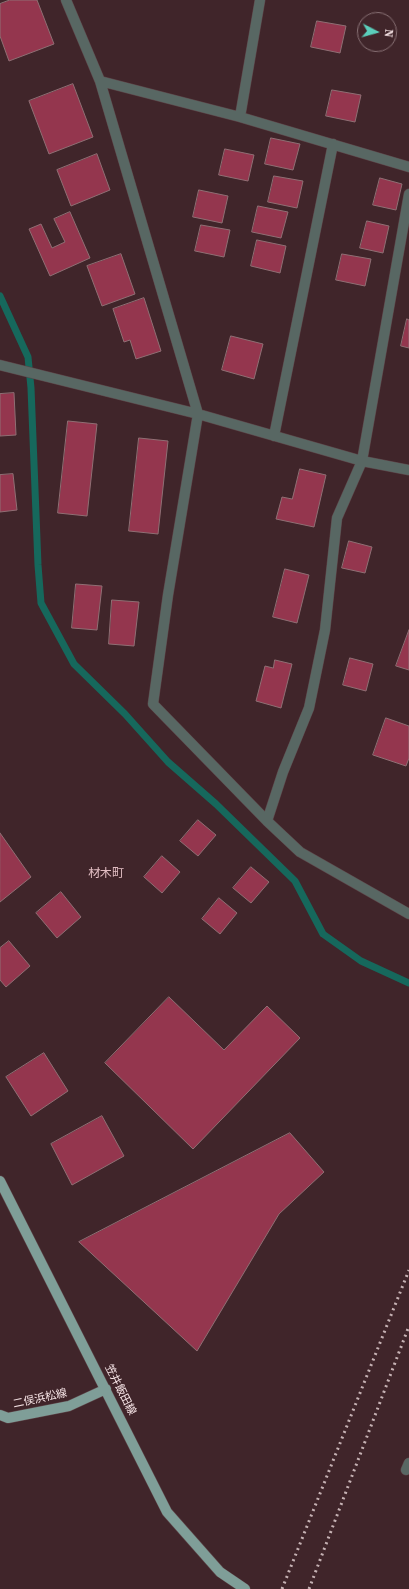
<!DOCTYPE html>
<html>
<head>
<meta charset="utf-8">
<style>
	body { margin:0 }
	#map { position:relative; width:409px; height:1589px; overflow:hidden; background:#40252a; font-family:"Source Serif 4",serif }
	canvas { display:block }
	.north { position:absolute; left:357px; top:12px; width:40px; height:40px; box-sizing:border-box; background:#40252a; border:1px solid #897175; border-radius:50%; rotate:96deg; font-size:11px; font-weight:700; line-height:16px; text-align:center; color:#f6e4e6 }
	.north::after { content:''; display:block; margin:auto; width:14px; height:18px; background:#5bcebb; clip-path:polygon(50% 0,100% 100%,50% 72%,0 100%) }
</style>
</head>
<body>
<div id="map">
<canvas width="409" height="1589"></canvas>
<div class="north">N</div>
</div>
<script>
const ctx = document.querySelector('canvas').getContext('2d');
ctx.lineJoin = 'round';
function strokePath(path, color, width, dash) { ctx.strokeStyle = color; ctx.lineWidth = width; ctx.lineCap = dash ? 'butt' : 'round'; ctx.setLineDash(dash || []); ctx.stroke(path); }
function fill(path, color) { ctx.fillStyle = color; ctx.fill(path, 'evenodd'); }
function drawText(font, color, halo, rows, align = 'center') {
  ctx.font = font + ' "Source Serif 4","Noto Sans JP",serif'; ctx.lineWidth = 3; ctx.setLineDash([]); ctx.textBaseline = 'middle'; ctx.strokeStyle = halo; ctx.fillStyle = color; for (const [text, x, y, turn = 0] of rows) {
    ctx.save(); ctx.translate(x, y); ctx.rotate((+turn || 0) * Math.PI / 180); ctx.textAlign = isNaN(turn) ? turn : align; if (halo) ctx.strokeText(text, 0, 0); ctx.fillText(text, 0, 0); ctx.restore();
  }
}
strokePath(new Path2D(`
	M0,296L28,357L31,388L38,565L41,603L74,664L125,714L168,762L216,804L295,881L323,934L361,961L409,983`), '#16685c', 7);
const building = new Path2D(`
	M10,0H37L54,44L9,61L0,36V4Z
	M317,21L346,26L340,53L311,47Z
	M73,84L93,137L49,154L29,101Z
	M332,90L361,95L355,122L326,116Z
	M271,138L300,144L293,170L265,164Z
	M225,149L254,155L248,181L219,175Z
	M97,154L110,190L71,206L57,170Z
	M274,176L303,181L297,208L268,202Z
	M380,178L402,184L396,210L373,205Z
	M199,190L228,196L222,223L193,217Z
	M258,206L288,212L281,238L252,232Z
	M70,212L90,258L50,276L29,229L41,224L52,248L65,242L54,219Z
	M367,221L389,226L383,253L360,248Z
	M201,225L230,230L224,257L195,251Z
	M257,240L286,246L280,273L251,266Z
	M121,254L135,294L102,306L87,266Z
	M342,254L371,259L365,286L336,280Z
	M144,298L161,351L136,359L130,340L124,342L113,309Z
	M407,319L409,320V348L401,346Z
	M231,336L263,344L254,379L222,370Z
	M14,393L16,435L0,436V394Z
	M68,421L97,424L87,516L58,513Z
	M139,438L168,441L158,534L129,531Z
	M300,469L326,475L314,527L276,519L282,497L292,499Z
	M13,474L17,510L0,512V475Z
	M349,541L372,547L365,573L342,568Z
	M285,569L309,575L297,623L273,617Z
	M76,584L102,586L97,630L72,628Z
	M112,600L139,602L134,646L109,644Z
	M409,630V670L396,666Z
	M350,658L373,664L366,691L343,685Z
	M275,660L292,664L281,708L256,701L265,666L273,668Z
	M386,718L409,726V758L406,766L373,755Z
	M198,820L216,835L198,856L180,841Z
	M0,833L31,877L0,902Z
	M162,856L180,872L162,893L144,877Z
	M251,867L269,882L251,903L233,888Z
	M61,892L81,917L57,938L36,913Z
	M219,898L237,913L220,934L202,919Z
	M9,941L30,966L6,987L0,980V948Z
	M169,997L224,1050L267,1006L300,1038L193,1149L105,1063Z
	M44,1053L68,1091L31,1116L6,1077Z
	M102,1116L124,1156L72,1185L51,1144Z
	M290,1133L324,1172L279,1214L197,1351L79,1242Z`);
fill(building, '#94364e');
strokePath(building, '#8f6f74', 1);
const minor = new Path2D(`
	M66,0L100,81L198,414L168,595L153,704L267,821L300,852L409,914
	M100,81L240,117L409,167
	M240,117L260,0
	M0,365L198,414L362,461L409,470
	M274,436L333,144
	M267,821L283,772L309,708L325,630L337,518L362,461L409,194
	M406,1470L409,1463`);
const major = new Path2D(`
	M0,1181L167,1512L220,1572L245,1589
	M0,1415L8,1418L69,1406L106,1389`);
strokePath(minor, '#5d4448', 11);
strokePath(major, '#5d4448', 11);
strokePath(minor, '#586763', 10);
strokePath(major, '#7f9e98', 10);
strokePath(new Path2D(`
	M282,1589L409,1270
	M309,1589L409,1326`), '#c6b2b4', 3, [2, 4]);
drawText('11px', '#f6e4e6', '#40252a', [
	["笠井飯田線",120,1390,63],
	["二俣浜松線",40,1399,-12]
]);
drawText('12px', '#e2bec3', '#40252a', [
	["材木町",106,874]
]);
</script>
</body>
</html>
